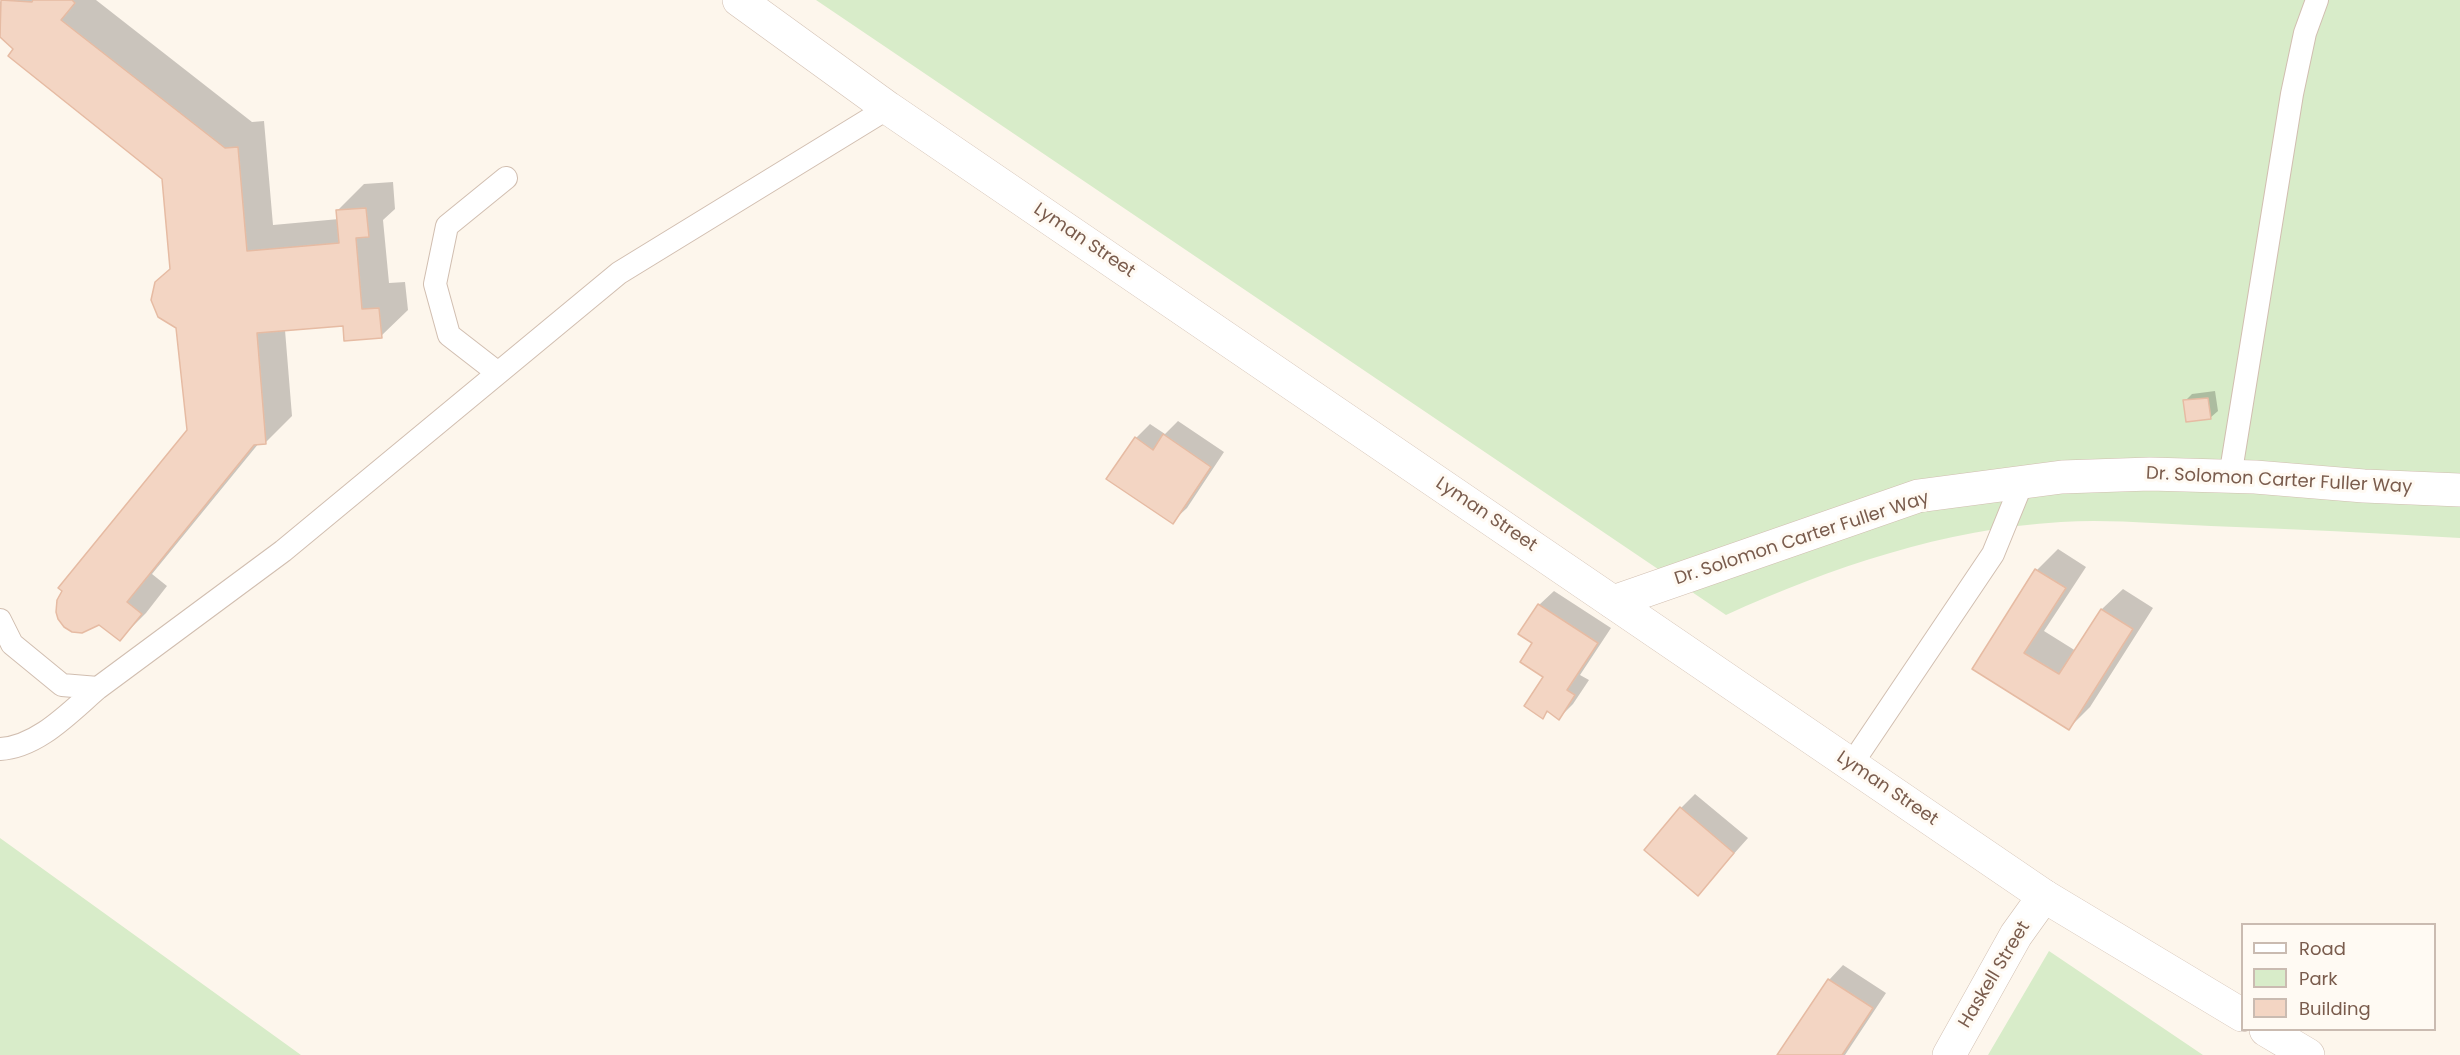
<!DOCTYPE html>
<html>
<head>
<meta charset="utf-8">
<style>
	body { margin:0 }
	#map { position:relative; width:2460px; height:1055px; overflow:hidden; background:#fdf6ec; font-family:Poppins,sans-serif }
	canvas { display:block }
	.legend { position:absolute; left:2241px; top:923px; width:195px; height:108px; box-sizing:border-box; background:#fffaf3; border:2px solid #cabbb1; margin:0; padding:8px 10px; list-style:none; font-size:18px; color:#7a5c4d }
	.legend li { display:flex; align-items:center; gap:12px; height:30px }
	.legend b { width:30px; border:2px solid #cabbb1 }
</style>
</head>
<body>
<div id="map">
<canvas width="2460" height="1055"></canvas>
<ul class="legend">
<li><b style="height:8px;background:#fff"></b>Road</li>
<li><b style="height:16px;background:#d8ecc9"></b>Park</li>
<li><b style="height:16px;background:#f3d5c3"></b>Building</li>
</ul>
</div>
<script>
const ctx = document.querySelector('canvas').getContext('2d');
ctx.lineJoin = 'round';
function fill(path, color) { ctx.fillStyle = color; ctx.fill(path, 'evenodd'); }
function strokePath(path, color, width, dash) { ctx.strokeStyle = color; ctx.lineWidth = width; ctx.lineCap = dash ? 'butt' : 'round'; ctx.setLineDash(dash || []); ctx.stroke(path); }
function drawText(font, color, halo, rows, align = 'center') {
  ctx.font = font + ' Poppins,sans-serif'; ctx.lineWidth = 6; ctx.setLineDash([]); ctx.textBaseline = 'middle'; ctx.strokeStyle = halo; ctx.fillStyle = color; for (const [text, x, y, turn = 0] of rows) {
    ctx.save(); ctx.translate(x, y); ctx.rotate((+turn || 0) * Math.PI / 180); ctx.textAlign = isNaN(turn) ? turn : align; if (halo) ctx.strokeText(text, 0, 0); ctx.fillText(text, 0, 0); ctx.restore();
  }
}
fill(new Path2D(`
	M816,0H2460V538C2377,533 2294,529 2211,526C2161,524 2110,519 2061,522C1944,529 1832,567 1726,615Z
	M0,838L301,1055H0Z
	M2049,951L2203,1055H1988Z`), '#d8ecc9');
fill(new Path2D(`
	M2,0H96L252,122L264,121L273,225L339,219L338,210L364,184L393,182L395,209L383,220L389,283L405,282L408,310L381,336L344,325L285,330L292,416L265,443H259L152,574L167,586L146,613L120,639L99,623L188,430L164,179L0,35V2Z
	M2215,391L2218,411L2210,418L2185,401L2192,394Z
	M1178,421L1224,452L1187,508L1172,522L1136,438L1150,424L1165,434Z
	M2058,549L2086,567L2044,631L2076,651L2102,609L2123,589L2153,608L2090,707L2069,728L1974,668L2037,570Z
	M1554,591L1611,628L1580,675L1589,680L1573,704L1559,718L1549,711L1542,717L1545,677L1534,643L1539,605Z
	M1695,794L1748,838L1698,894L1681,808Z
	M1843,965L1886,993L1845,1055H1779L1829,980Z`), '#0003');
const building = new Path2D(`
	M1,0L32,2L33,0H72L75,3L61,20L225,148L238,147L247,251L339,243L336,210L366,208L369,237L356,238L362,309L379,308L382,338L344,341L343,326L257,333L266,444L254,445L127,602L142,614L120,641L99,625L82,633L72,632L64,627L58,619L56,612L57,600L62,591L58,588L187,430L176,328L158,317L151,300L155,282L170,269L162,179L8,56L13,49L0,37Z
	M2208,398L2211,419L2186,422L2183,400Z
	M1163,434L1211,467L1173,524L1106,479L1135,437L1153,450Z
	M2035,569L2066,588L2024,653L2059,674L2101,609L2133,629L2069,730L1972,669Z
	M1538,604L1598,643L1567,690L1575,695L1559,720L1547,711L1543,719L1524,706L1543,677L1520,662L1532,643L1518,634Z
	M1680,807L1734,853L1698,896L1644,850Z
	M1828,979L1873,1008L1842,1055H1777Z`);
fill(building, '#f3d5c3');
strokePath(building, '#e6bba3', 1.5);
const service = new Path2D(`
	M498,373L449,335L435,284L447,226L506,178
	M2230,477L2292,94L2305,33L2317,0
	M0,620L12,644L62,685L98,688L283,551L619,273L888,108
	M0,749C38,747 70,712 98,688
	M1851,765L1993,554L2022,483`);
const minor = new Path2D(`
	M1613,602L1918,496L2062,477L2150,474L2255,477L2364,486L2460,490
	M1949,1055L2016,935L2044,896`);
const tertiary = new Path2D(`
	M739,0L888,108L2044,896L2242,1015
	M2266,1030L2308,1055`);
strokePath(service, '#d1beb0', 24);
strokePath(minor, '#d1beb0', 34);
strokePath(tertiary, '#d1beb0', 34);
strokePath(service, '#fff', 22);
strokePath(minor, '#fff', 33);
strokePath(tertiary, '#fff', 33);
drawText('18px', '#7a5c4d', '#fffaf3', [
	["Lyman Street",1084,241,34],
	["Dr. Solomon Carter Fuller Way",2279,481,3],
	["Lyman Street",1486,515,34],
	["Dr. Solomon Carter Fuller Way",1802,539,-18],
	["Lyman Street",1887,789,34],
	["Haskell Street",1995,975,-59]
]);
</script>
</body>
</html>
